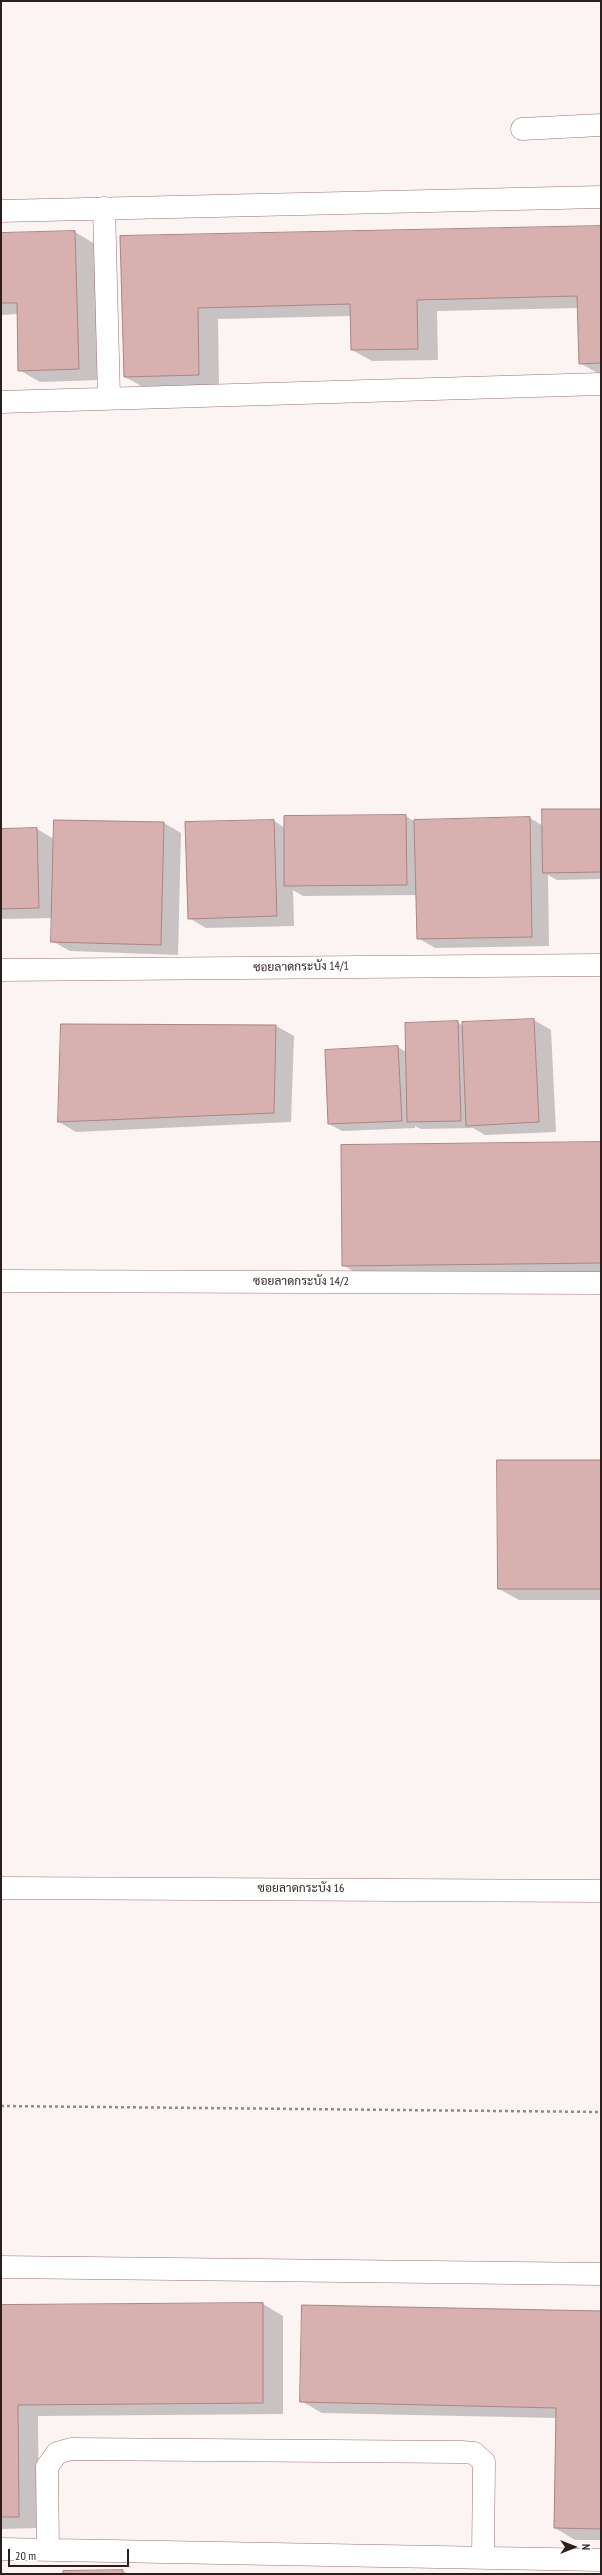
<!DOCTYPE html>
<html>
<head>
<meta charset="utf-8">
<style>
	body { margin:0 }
	#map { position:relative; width:602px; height:2575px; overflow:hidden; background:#fcf3f3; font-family:"PT Sans Narrow",sans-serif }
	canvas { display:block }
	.frame { position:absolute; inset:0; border:2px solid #2d1e1e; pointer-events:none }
	.north { position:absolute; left:554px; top:2527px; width:40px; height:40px; -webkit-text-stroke:3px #fff; paint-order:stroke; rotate:90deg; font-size:11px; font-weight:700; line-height:16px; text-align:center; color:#2d1e1e }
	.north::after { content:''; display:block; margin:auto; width:14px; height:18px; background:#2d1e1e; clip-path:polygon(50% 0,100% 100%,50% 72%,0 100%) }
	.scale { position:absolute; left:8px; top:2549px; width:121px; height:18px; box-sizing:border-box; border:2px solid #2d1e1e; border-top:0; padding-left:5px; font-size:12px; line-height:14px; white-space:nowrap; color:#2d1e1e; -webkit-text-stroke:3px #fff; paint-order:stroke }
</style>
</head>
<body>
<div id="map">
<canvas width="602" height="2575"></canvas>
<div class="frame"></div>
<div class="north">N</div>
<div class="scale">20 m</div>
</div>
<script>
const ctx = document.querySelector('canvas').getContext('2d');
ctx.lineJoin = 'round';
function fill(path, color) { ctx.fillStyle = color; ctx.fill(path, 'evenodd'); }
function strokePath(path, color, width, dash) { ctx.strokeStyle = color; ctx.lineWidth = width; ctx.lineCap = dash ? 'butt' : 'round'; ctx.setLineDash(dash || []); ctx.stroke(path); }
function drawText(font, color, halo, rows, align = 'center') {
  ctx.font = font + ' "PT Sans Narrow",Sarabun,sans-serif'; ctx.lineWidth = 4; ctx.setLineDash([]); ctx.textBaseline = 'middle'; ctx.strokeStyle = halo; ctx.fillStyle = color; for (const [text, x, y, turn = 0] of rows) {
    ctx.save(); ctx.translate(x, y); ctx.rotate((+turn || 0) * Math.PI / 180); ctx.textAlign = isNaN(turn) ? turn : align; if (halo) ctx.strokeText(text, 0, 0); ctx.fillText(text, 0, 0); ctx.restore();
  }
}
fill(new Path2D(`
	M601,227V375L580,363L578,308L437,311L438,360L372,361L352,350L351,316L218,319L219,386L145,388L125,377L121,237Z
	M75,232L95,244L99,380L40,382L19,370L18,314L1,315V234Z
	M601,810V879L557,880L548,875L549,946L435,948L418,938L417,895L303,896L293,890L294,926L206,928L189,918L274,821L285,828L406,816L415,822L530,818L543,826Z
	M164,823L181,833L178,955L70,951L52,941L53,918L1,919V830L37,829L54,839Z
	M534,1020L551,1030L556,1132L485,1135L473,1128L421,1129L415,1126V1128L342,1131L329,1124L326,1051L398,1047L406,1052L457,1022L463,1026Z
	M276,1026L294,1036L291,1122L76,1132L59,1122Z
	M601,1143V1274L363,1277L343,1265Z
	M601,1461V1600H519L499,1589Z
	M263,2304L283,2316V2414L38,2416L39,2528L1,2529V2306Z
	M601,2312V2540H575L555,2528L557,2418L322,2413L301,2401Z
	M123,2571L128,2574H64Z`), '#0003');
const building = new Path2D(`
	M601,226V363L579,364L577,296L417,300L418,349L351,350L350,304L198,308L199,375L124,377L120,236Z
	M75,231L79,369L18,371L17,303H1V233Z
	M542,809H601V872L543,873Z
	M406,815L407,885L284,886V816Z
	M530,817L532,937L417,939L414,820Z
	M54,820L164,822L161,945L51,942Z
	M274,820L277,916L188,919L185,822Z
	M37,828L39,908L1,909V829Z
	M534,1019L539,1122L466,1126L462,1022Z
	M458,1021L461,1121L407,1122L405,1023Z
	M61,1024L276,1025L274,1113L58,1122Z
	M398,1046L402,1121L328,1124L325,1050Z
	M601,1142V1263L342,1266L341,1145Z
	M497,1460H601V1589H498Z
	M263,2303V2403L18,2405L19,2517H1V2305Z
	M302,2305L601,2311V2529L554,2528L556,2408L300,2402Z
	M123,2570V2574H63V2571Z`);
fill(building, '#d7b0af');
strokePath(building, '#a98483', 1);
const lane = new Path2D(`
	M104,208L109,397
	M1,211L601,197
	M1,402L601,384
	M1,1281L601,1283
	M1,2267L601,2274
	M1,2549L601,2560
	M48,2549L47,2467L57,2453L71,2449L462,2452L474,2453L484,2462L483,2557`);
const street = new Path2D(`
	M522,129L601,125
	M1,970L601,965
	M1,1888L601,1891`);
strokePath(lane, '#977372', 23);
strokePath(street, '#977372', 23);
strokePath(new Path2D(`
	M1,2106L601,2112`), '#948888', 2.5, [3, 3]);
strokePath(lane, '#fff', 22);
strokePath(street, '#fff', 22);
drawText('12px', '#2d1e1e', '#fff', [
	["ซอยลาดกระบัง 14/1",301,967,-1],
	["ซอยลาดกระบัง 14/2",301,1282],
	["ซอยลาดกระบัง 16",301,1889]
]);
</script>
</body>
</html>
